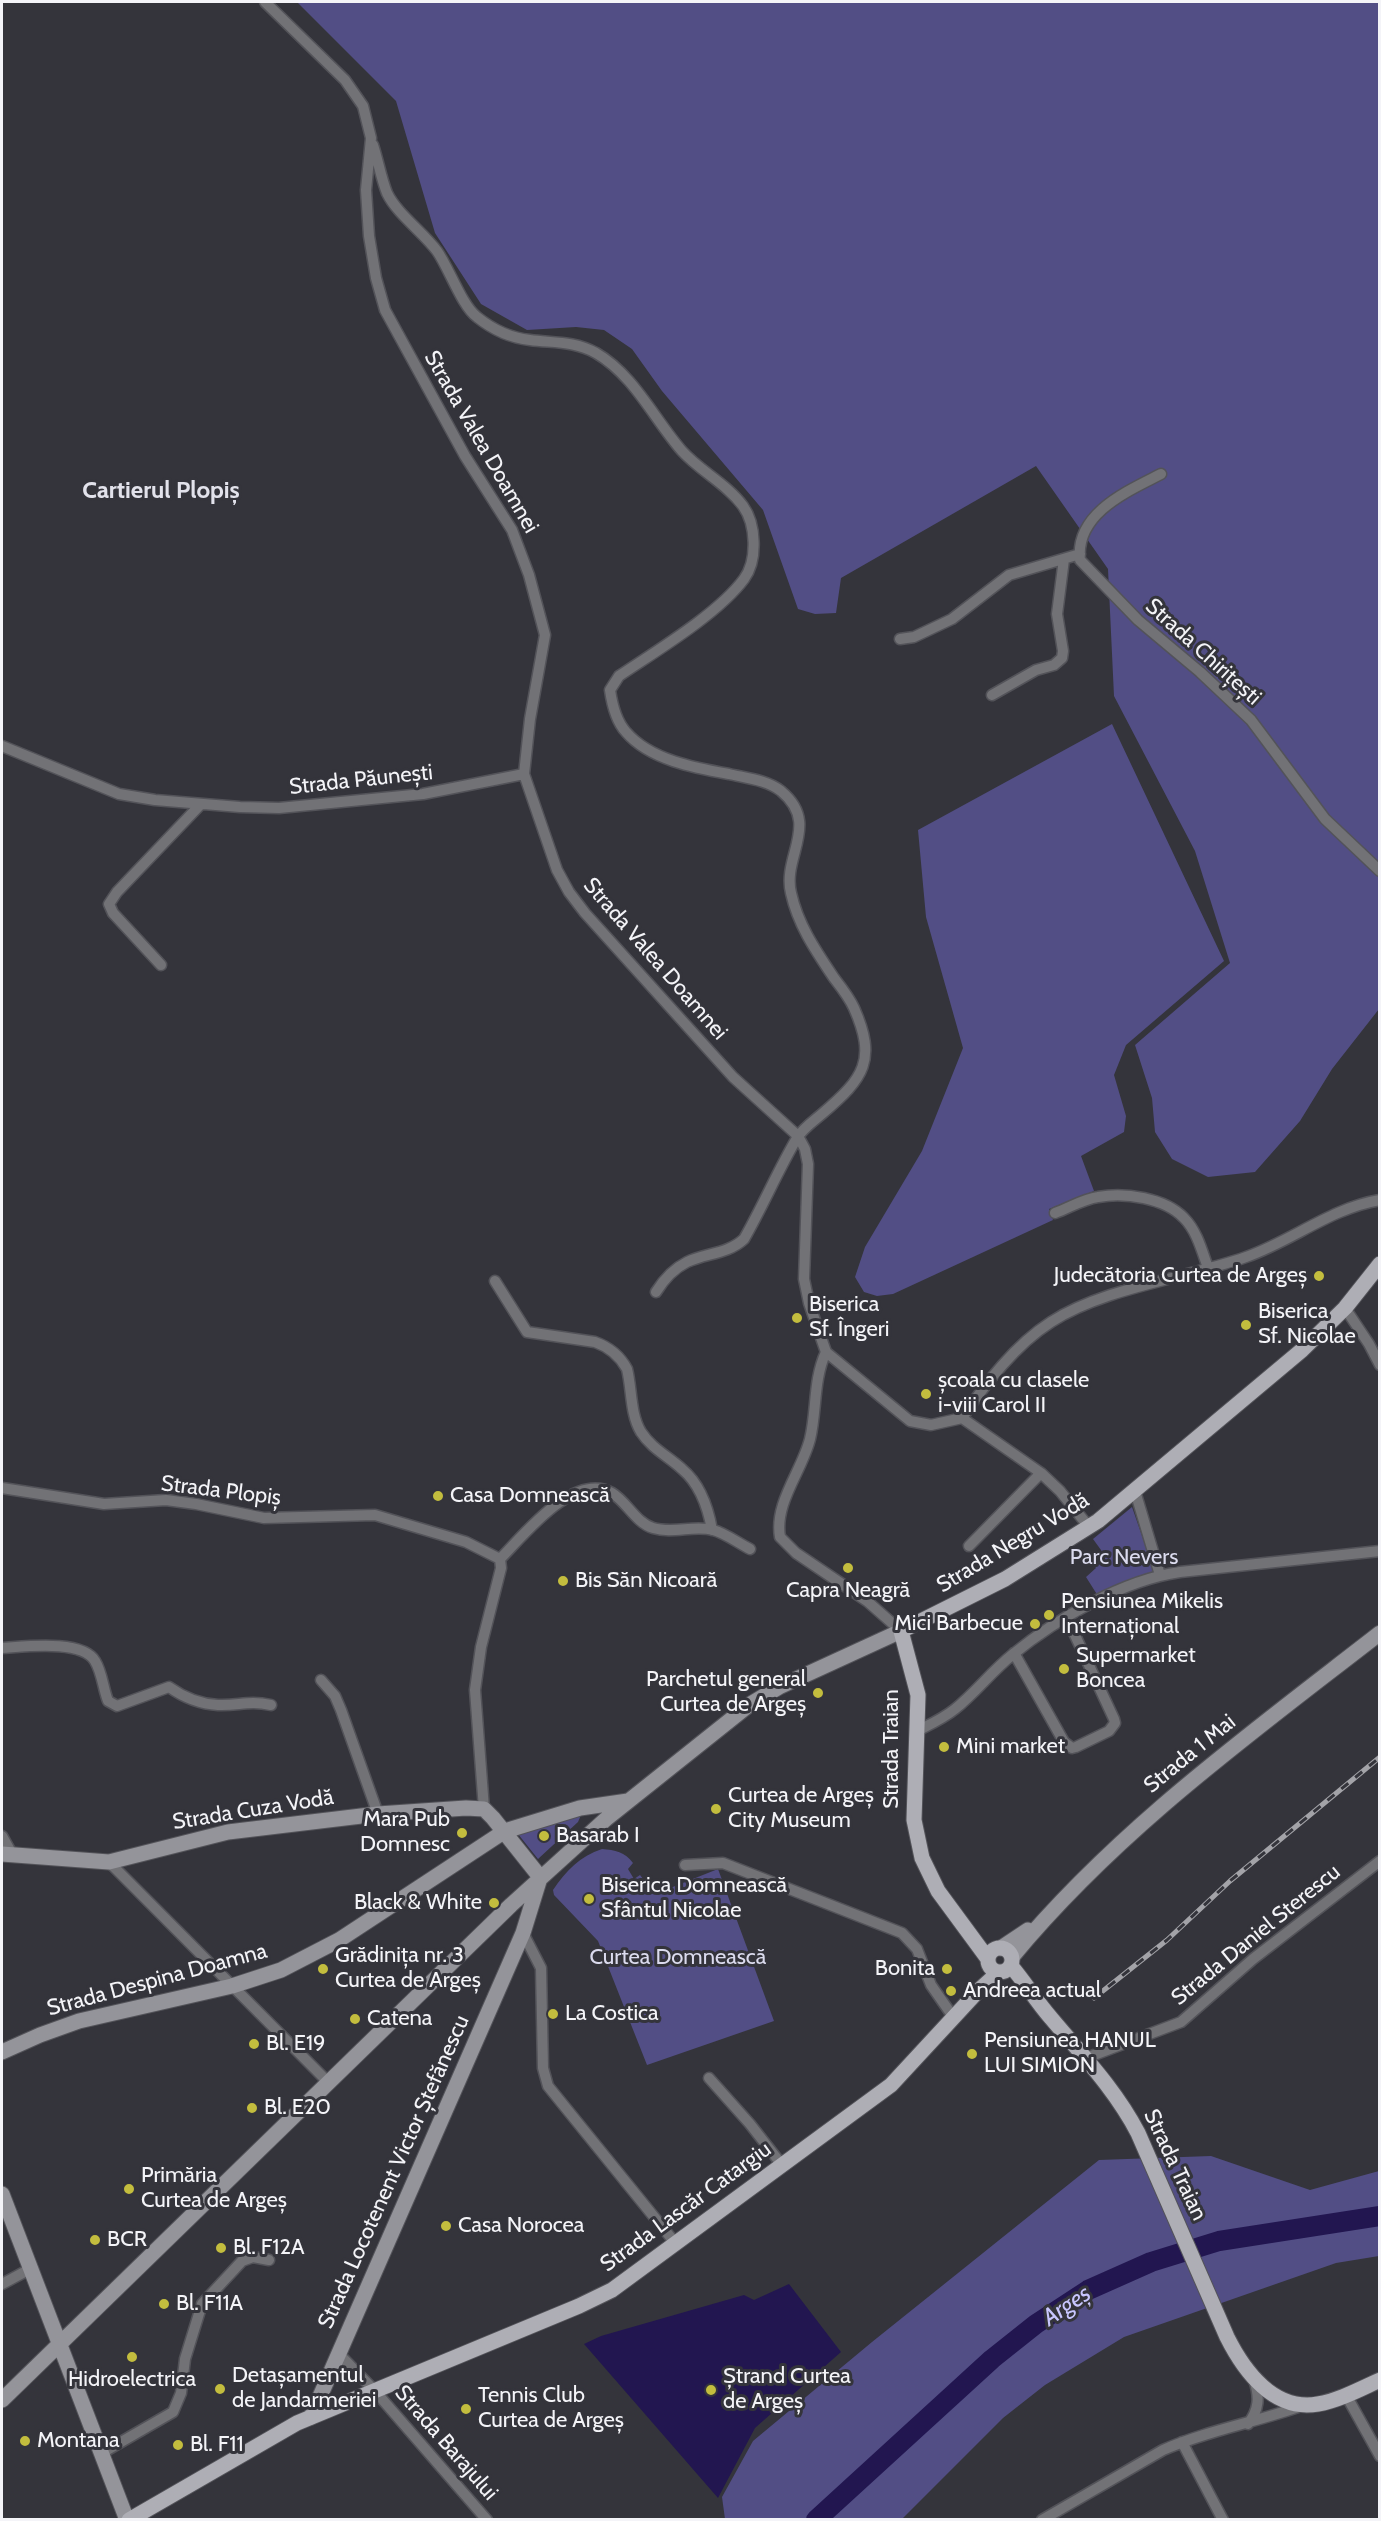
<!DOCTYPE html>
<html>
<head>
<meta charset="utf-8">
<style>
	body { margin:0 }
	#map { position:relative; width:1381px; height:2521px; overflow:hidden; background:#34343b; font-family:Cabin,sans-serif }
	canvas { display:block }
	.frame { position:absolute; inset:0; border:3px solid #f4f4f8; pointer-events:none }
</style>
</head>
<body>
<div id="map">
<canvas width="1381" height="2521"></canvas>
<div class="frame"></div>
</div>
<script>
const ctx = document.querySelector('canvas').getContext('2d');
ctx.lineJoin = 'round';
function fill(path, color) { ctx.fillStyle = color; ctx.fill(path, 'evenodd'); }
function strokePath(path, color, width, dash) { ctx.strokeStyle = color; ctx.lineWidth = width; ctx.lineCap = dash ? 'butt' : 'round'; ctx.setLineDash(dash || []); ctx.stroke(path); }
function drawText(font, color, halo, rows, align = 'center') {
  ctx.font = font + ' Cabin,sans-serif'; ctx.lineWidth = 6; ctx.setLineDash([]); ctx.textBaseline = 'middle'; ctx.strokeStyle = halo; ctx.fillStyle = color; for (const [text, x, y, turn = 0] of rows) {
    ctx.save(); ctx.translate(x, y); ctx.rotate((+turn || 0) * Math.PI / 180); ctx.textAlign = isNaN(turn) ? turn : align; if (halo) ctx.strokeText(text, 0, 0); ctx.fillText(text, 0, 0); ctx.restore();
  }
}
fill(new Path2D(`
	M297,2H1379V1009L1332,1069L1300,1121L1255,1172L1208,1177L1172,1159L1155,1132L1152,1098L1135,1045L1230,963L1195,851L1114,696L1108,569L1036,466L841,578L836,613L815,614L798,609L763,510L662,391L632,349L604,330L576,327L527,330L481,304L435,233L396,101Z
	M1112,724L1224,961L1126,1045L1114,1075L1126,1116L1124,1132L1081,1156L1094,1191L1049,1209L1053,1220L893,1294L877,1296L864,1292L855,1277L865,1247L922,1151L963,1048L926,917L918,830Z
	M1132,1507L1155,1573L1098,1596L1086,1577L1096,1568L1090,1559L1101,1550L1093,1539Z
	M581,1815L578,1822L538,1859L518,1834Z
	M602,1849C615,1850 625,1852 633,1863L628,1869L634,1879L640,1875L655,1894L718,1869L774,2021L647,2065L598,1941L554,1895L553,1890C566,1871 580,1856 602,1849Z
	M1211,2156L1310,2190L1379,2171V2256L1336,2263L1124,2337L1045,2385L1003,2418L902,2519H725L722,2497L753,2441L872,2342L1099,2160Z`), '#524e85');
fill(new Path2D(`
	M789,2284L841,2352L755,2428L718,2498L584,2344L601,2336L744,2295L754,2300Z`), '#221650');
strokePath(new Path2D(`
	M816,2520L992,2359L1036,2324L1088,2290L1151,2262L1219,2241L1380,2216`), '#221650', 20);
const street = new Path2D(`
	M265,2L345,80L363,106L371,138L366,190L369,236L376,278L385,310L465,456L512,530L529,575L545,635L530,719L524,774L557,870L569,892L585,913L733,1077L798,1136L805,1149L808,1164L804,1279L809,1303L826,1352L910,1421L931,1425L962,1418
	M373,145C378,160 381,178 387,193C397,214 423,232 437,251C449,268 462,306 477,317C492,329 511,338 530,340C554,343 574,341 596,353C634,375 654,419 682,451C700,471 727,484 743,506C756,524 758,560 744,579C718,614 656,651 619,676L610,690C612,704 616,721 626,732C650,760 695,768 729,774C746,778 767,780 781,791C821,824 782,856 791,893C798,925 816,951 834,978C841,987 849,997 854,1008C877,1060 864,1078 823,1113C815,1120 803,1128 797,1138C778,1170 763,1206 744,1239C728,1254 706,1253 687,1262C673,1269 664,1279 656,1292
	M1161,474C1128,491 1075,513 1080,560L1138,620L1200,672L1251,720L1325,819L1380,871
	M900,639L914,637L952,619L1009,575L1080,554
	M992,695L1036,670L1054,665L1062,658L1063,651L1057,614L1064,559
	M2,746L119,794L155,800L240,807L279,808L423,794L524,774
	M161,965L113,913L109,904L117,892L201,804
	M1055,1213C1069,1208 1083,1199 1098,1197C1125,1192 1165,1198 1184,1218C1197,1231 1202,1251 1208,1268
	M495,1281L527,1332L595,1342C609,1347 620,1356 627,1369C632,1389 630,1414 641,1432C652,1449 668,1456 682,1469C700,1484 708,1507 712,1530
	M1345,1308L1369,1344L1380,1365
	M826,1352C813,1380 817,1410 810,1439C802,1471 774,1503 780,1537L796,1553L867,1601L901,1631
	M962,1418C986,1383 1015,1345 1051,1322C1103,1288 1187,1278 1246,1257C1292,1241 1331,1208 1380,1200
	M962,1418L1041,1473L1060,1491L1089,1527
	M2,1488L104,1504L166,1500L196,1504L264,1518L375,1515L466,1542L500,1559
	M1135,1491L1160,1575
	M969,1546L1041,1473
	M2,1648C23,1647 82,1639 95,1661C102,1672 103,1688 108,1701L117,1706L169,1687C183,1697 200,1704 218,1705C239,1706 248,1700 271,1705
	M1014,1653L1064,1742L1072,1748L1076,1747L1109,1731L1115,1723L1114,1719L1067,1618
	M321,1680L335,1696L341,1710L378,1814
	M919,1730C931,1724 944,1718 955,1709C975,1693 991,1672 1012,1655C1056,1619 1123,1580 1180,1572L1380,1551
	M484,1809L475,1690L481,1647L501,1568L500,1559C524,1535 574,1471 612,1493C627,1502 636,1523 653,1528C673,1534 694,1525 713,1530C725,1533 738,1543 750,1549
	M2,1836L12,1854
	M109,1862L328,2082
	M685,1865L723,1863L902,1933L917,1949L931,1985L954,2018
	M523,1933L541,1968L543,2068L548,2086L676,2244
	M1086,2058L1181,2022L1253,1959L1380,1861
	M709,2078L750,2124L782,2165
	M2,2284L30,2269
	M339,2354L375,2391L487,2520
	M1346,2395L1380,2456
	M1248,2424C1259,2410 1260,2397 1254,2380
	M1182,2442L1223,2520
	M102,2453L173,2412L181,2393L185,2359L202,2304L242,2261L253,2257L269,2260
	M1042,2520L1163,2450C1208,2430 1258,2422 1304,2405`);
const secondary = new Path2D(`
	M2,1854L109,1862L228,1832L378,1814L466,1808L484,1809L493,1818L540,1877
	M1001,1948L1028,1930
	M1012,1957C1117,1830 1250,1734 1380,1633
	M2,2052L40,2035L79,2021L232,1986L281,1970L339,1940L505,1831L580,1808L628,1801
	M2,2194L127,2520
	M2,2400L511,1905L606,1819L749,1705L779,1687L901,1631
	M311,2417L523,1933L540,1878`);
const primary = new Path2D(`
	M988 1960a12 12 0 1 1 24 0a12 12 0 1 1-24 0Z
	M988,1959L938,1891L922,1858L914,1820L918,1695L901,1631L1005,1579L1098,1521L1302,1350L1345,1308L1380,1264
	M1011,1966C1025,1982 1036,2001 1051,2018C1082,2055 1115,2089 1138,2133L1227,2337C1244,2371 1274,2412 1318,2404C1340,2400 1360,2389 1380,2380
	M129,2520L297,2423L579,2306L612,2290L891,2085L978,1991L999,1972`);
strokePath(street, '#535359', 13);
strokePath(secondary, '#535359', 17);
strokePath(primary, '#535359', 17);
strokePath(street, '#727276', 10);
strokePath(secondary, '#94949a', 15);
strokePath(primary, '#aeaeb5', 15);
const rail = new Path2D(`
	M1094,1998L1167,1940L1230,1881L1380,1757`);
strokePath(rail, '#a3a3a8', 5);
strokePath(rail, '#34343b', 3, [9]);
for (const [x, y, r, color] of [
	[1319,1276,6,"#c3bd3e"],
	[797,1318,6,"#c3bd3e"],
	[1246,1325,6,"#c3bd3e"],
	[926,1394,6,"#c3bd3e"],
	[438,1496,6,"#c3bd3e"],
	[848,1568,6,"#c3bd3e"],
	[563,1581,6,"#c3bd3e"],
	[1049,1615,6,"#c3bd3e"],
	[1035,1624,6,"#c3bd3e"],
	[1064,1669,6,"#c3bd3e"],
	[818,1693,6,"#c3bd3e"],
	[944,1747,6,"#c3bd3e"],
	[716,1809,6,"#c3bd3e"],
	[462,1833,6,"#c3bd3e"],
	[544,1836,6,"#c3bd3e"],
	[589,1899,6,"#c3bd3e"],
	[494,1903,6,"#c3bd3e"],
	[323,1969,6,"#c3bd3e"],
	[947,1969,6,"#c3bd3e"],
	[951,1991,6,"#c3bd3e"],
	[553,2014,6,"#c3bd3e"],
	[355,2019,6,"#c3bd3e"],
	[254,2044,6,"#c3bd3e"],
	[972,2054,6,"#c3bd3e"],
	[252,2108,6,"#c3bd3e"],
	[129,2189,6,"#c3bd3e"],
	[446,2226,6,"#c3bd3e"],
	[95,2240,6,"#c3bd3e"],
	[221,2248,6,"#c3bd3e"],
	[164,2304,6,"#c3bd3e"],
	[132,2357,6,"#c3bd3e"],
	[220,2389,6,"#c3bd3e"],
	[711,2390,6,"#c3bd3e"],
	[466,2409,6,"#c3bd3e"],
	[25,2441,6,"#c3bd3e"],
	[178,2445,6,"#c3bd3e"]
]) { const dot = new Path2D(); dot.arc(x, y, r, 0, 2 * Math.PI); ctx.fillStyle = color; ctx.fill(dot); strokePath(dot, '#34343b', 2); }
drawText('22px', '#f4f4f8', '#34343b', [
	["Strada Valea Doamnei",481,442,60],
	["Strada Chirițești",1203,652,42],
	["Strada Păunești",361,780,-6],
	["Strada Valea Doamnei",655,959,49],
	["Strada Plopiș",221,1491,7],
	["Strada Negru Vodă",1013,1543,-31],
	["Strada Traian",892,1749,-90],
	["Strada 1 Mai",1190,1754,-39],
	["Strada Cuza Vodă",253,1810,-9],
	["Strada Daniel Sterescu",1256,1935,-39],
	["Strada Despina Doamna",157,1980,-15],
	["Strada Traian",1175,2165,65],
	["Strada Locotenent Victor Ștefănescu",394,2172,-66],
	["Strada Lascăr Catargiu",686,2207,-36],
	["Strada Barajului",446,2443,49]
]);
drawText('22px', '#f4f4f8', '#34343b', [
	["Judecătoria Curtea de Argeș",1307,1276,"right"],
	["Biserica",809,1305],
	["Sf. Îngeri",809,1330],
	["Biserica",1258,1312],
	["Sf. Nicolae",1258,1337],
	["școala cu clasele",938,1381],
	["i-viii Carol II",938,1406],
	["Casa Domnească",450,1496],
	["Bis Săn Nicoară",575,1581],
	["Capra Neagră",848,1591,"center"],
	["Pensiunea Mikelis",1061,1602],
	["Internațional",1061,1627],
	["Mici Barbecue",1023,1624,"right"],
	["Supermarket",1076,1656],
	["Boncea",1076,1681],
	["Parchetul general",806,1680,"right"],
	["Curtea de Argeș",806,1705,"right"],
	["Mini market",956,1747],
	["Curtea de Argeș",728,1796],
	["City Museum",728,1821],
	["Mara Pub",450,1820,"right"],
	["Domnesc",450,1845,"right"],
	["Basarab I",556,1836],
	["Biserica Domnească",601,1886],
	["Sfântul Nicolae",601,1911],
	["Black & White",482,1903,"right"],
	["Grădinița nr. 3",335,1956],
	["Curtea de Argeș",335,1981],
	["Bonita",935,1969,"right"],
	["Andreea actual",963,1991],
	["La Costica",565,2014],
	["Catena",367,2019],
	["Pensiunea HANUL",984,2041],
	["LUI SIMION",984,2066],
	["Bl. E19",266,2044],
	["Bl. E20",264,2108],
	["Primăria",141,2176],
	["Curtea de Argeș",141,2201],
	["Casa Norocea",458,2226],
	["BCR",107,2240],
	["Bl. F12A",233,2248],
	["Bl. F11A",176,2304],
	["Detașamentul",232,2376],
	["de Jandarmeriei",232,2401],
	["Ștrand Curtea",723,2377],
	["de Argeș",723,2402],
	["Hidroelectrica",132,2380,"center"],
	["Tennis Club",478,2396],
	["Curtea de Argeș",478,2421],
	["Montana",37,2441],
	["Bl. F11",190,2445]
], 'left');
drawText('22px', '#dbdbee', '#34343b', [
	["Parc Nevers",1124,1558],
	["Curtea Domnească",678,1958]
]);
drawText('bold 24px', '#e2e2eb', '#34343b', [
	["Cartierul Plopiș",161,491]
]);
drawText('italic 24px', '#c8c6fe', '#34343b', [
	["Argeș",1067,2306,-34]
]);
</script>
</body>
</html>
